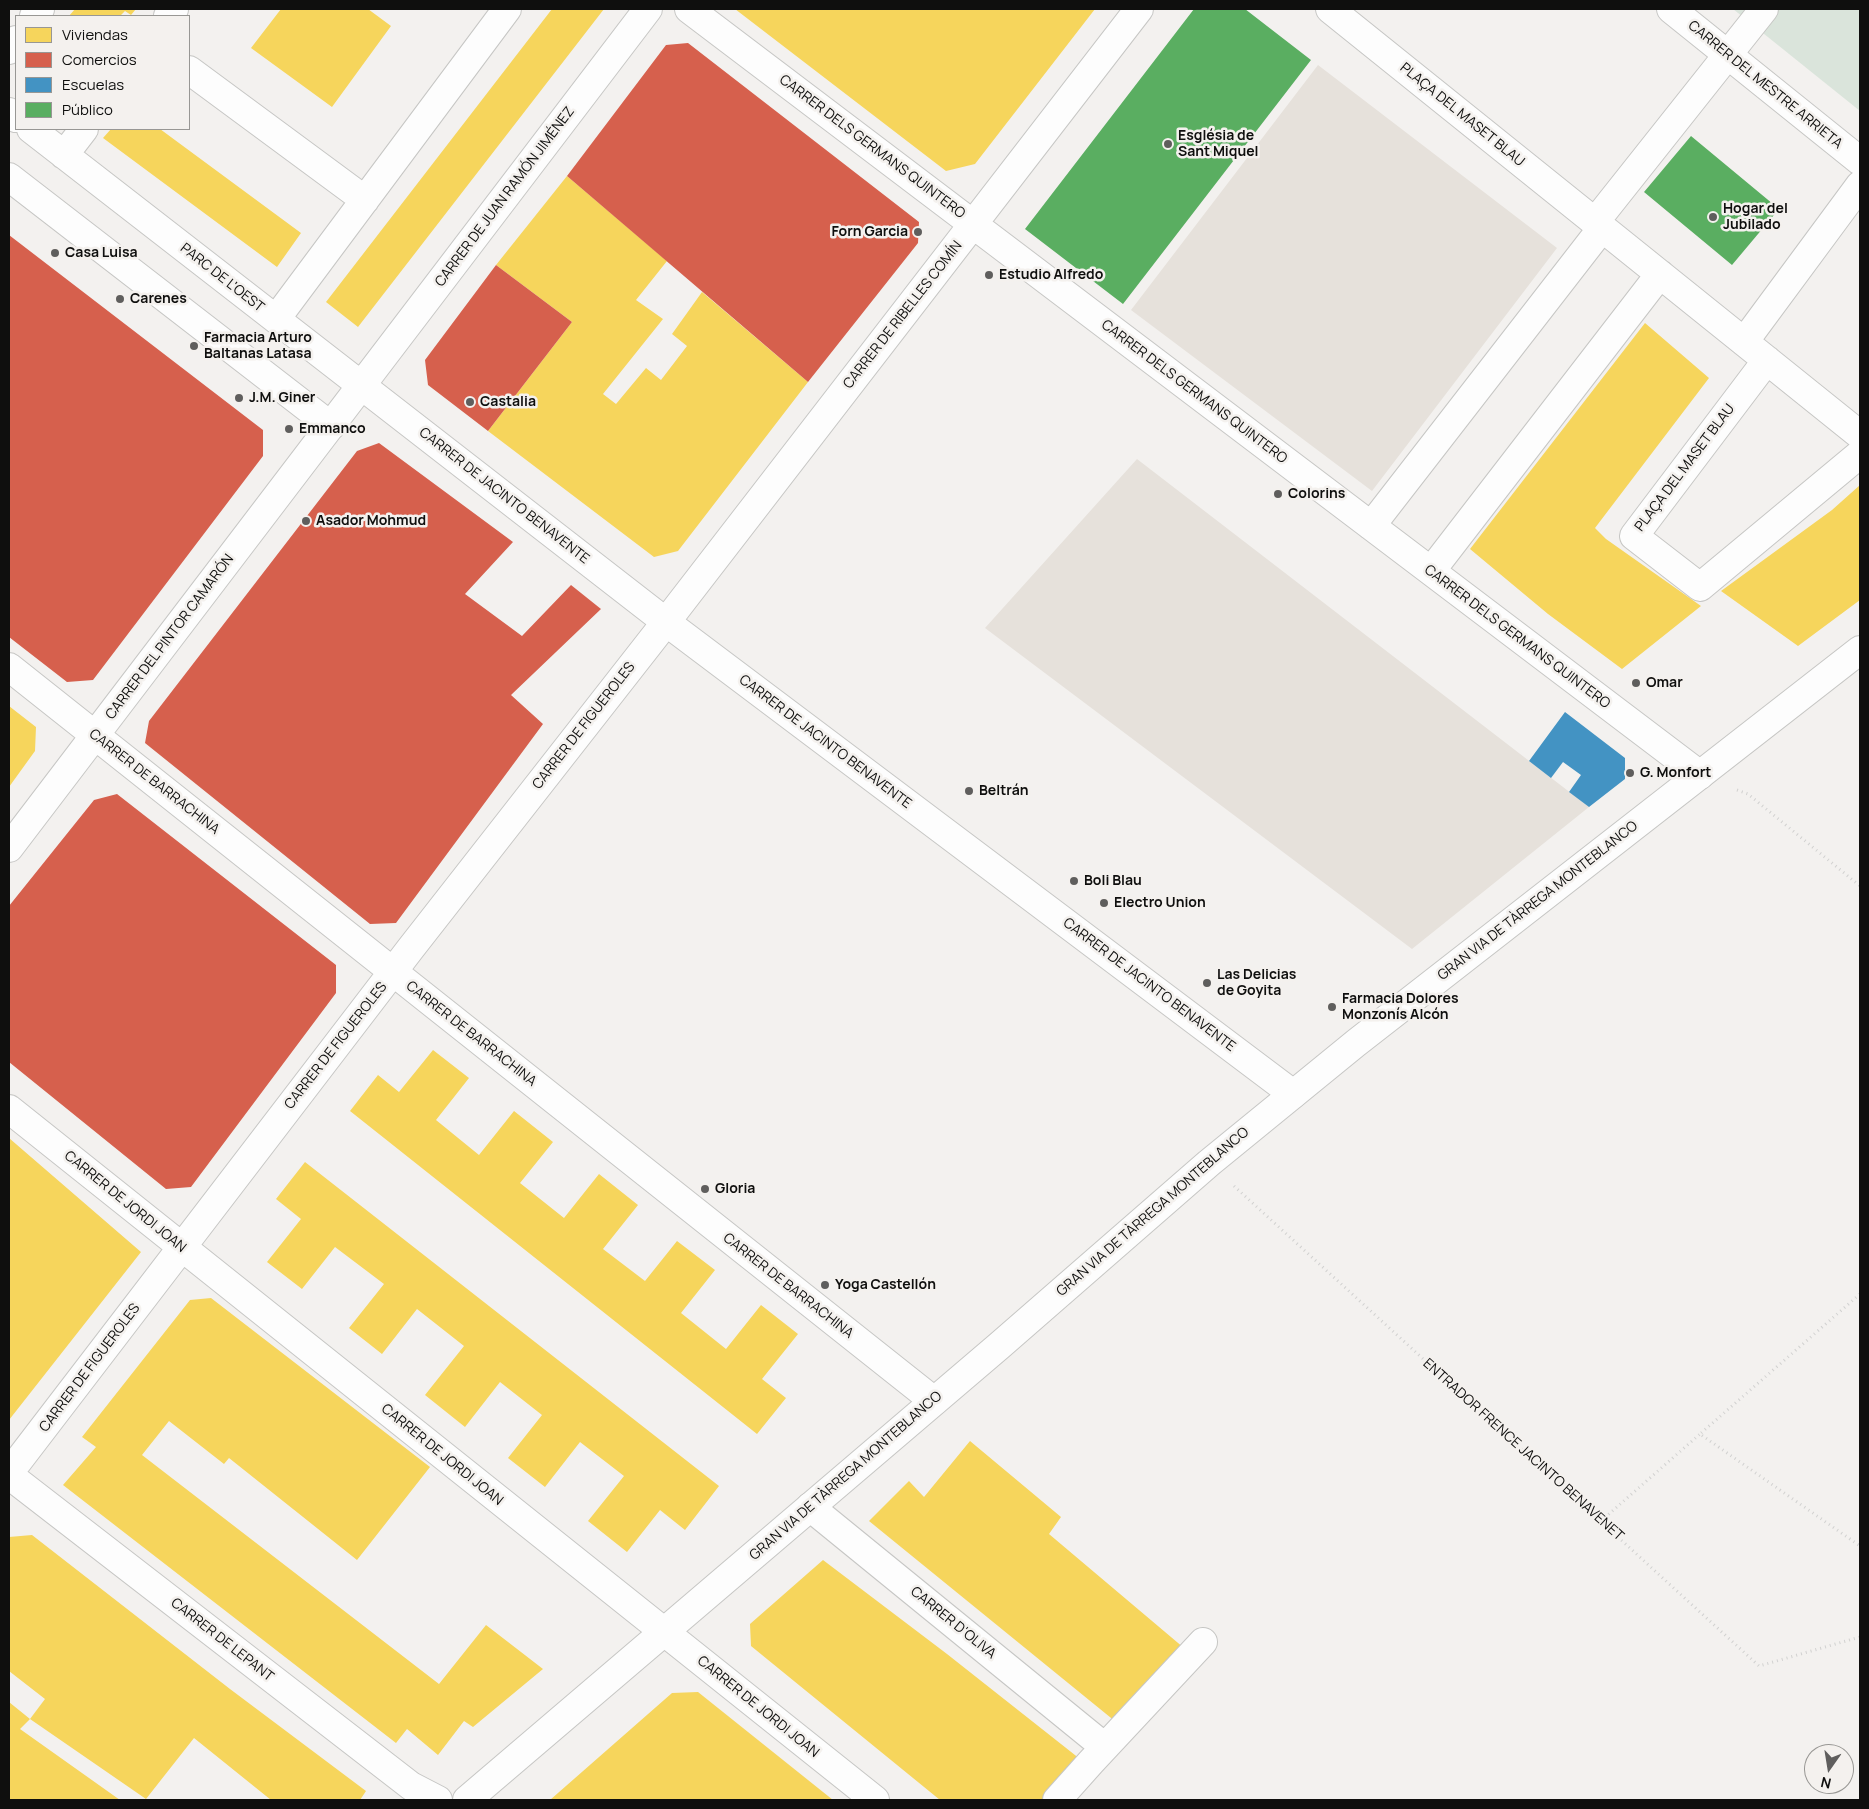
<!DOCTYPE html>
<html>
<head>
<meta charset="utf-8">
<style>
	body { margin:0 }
	#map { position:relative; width:1869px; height:1809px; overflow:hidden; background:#f3f1ef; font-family:Manrope,sans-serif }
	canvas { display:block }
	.frame { position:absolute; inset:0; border:10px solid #0f0f0e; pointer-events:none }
	.legend { position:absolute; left:15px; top:15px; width:175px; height:115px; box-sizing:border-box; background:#f4f1ee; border:1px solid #989794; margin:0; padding:6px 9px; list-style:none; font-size:15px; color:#0f0f0e }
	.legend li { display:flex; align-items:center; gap:10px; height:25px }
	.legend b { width:25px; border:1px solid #989794 }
	.north { position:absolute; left:1804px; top:1744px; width:50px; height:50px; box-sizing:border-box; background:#f4f1ee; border:1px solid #989794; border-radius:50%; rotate:193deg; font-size:14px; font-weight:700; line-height:20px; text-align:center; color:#0f0f0e }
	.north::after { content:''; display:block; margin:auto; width:18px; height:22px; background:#5f5e5d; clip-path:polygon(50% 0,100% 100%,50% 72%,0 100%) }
</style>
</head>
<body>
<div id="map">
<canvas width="1869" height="1809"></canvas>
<div class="frame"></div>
<ul class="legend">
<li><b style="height:14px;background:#f6d55c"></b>Viviendas</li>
<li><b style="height:14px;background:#d6604d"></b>Comercios</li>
<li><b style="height:14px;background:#4393c3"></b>Escuelas</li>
<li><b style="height:14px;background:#5aae61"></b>Público</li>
</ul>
<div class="north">N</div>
</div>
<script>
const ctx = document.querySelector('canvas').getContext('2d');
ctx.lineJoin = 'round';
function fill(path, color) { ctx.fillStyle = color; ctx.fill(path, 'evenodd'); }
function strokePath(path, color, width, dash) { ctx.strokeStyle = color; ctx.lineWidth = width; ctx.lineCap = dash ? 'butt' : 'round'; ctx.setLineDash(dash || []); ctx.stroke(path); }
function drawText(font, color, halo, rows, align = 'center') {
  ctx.font = font + ' Manrope,sans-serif'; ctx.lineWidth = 5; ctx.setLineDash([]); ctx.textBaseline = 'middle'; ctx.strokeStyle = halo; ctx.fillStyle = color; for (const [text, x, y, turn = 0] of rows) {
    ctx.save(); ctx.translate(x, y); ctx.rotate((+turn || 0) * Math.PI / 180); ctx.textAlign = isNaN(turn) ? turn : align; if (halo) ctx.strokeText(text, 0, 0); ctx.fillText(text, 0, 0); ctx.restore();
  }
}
fill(new Path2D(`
	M1318,65L1557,248L1372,491L1131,310Z
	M1137,459L1589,807L1412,949L985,628Z`), '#e6e1db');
fill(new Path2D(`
	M1733,9H1860V111Z`), '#dae4db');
fill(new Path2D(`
	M75,9H136L131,15L125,11L120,16H69Z
	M281,9H368L391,26L332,107L251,48Z
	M552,9H604L358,327L326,302Z
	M735,9H1095L975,164L946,171Z
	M111,129H160L301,233L277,267L103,138Z
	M567,176L667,261L636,300L663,319L603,394L616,404L646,368L661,380L687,346L672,334L702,292L808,382L678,551L654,557L488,431L572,322L496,265Z
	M1645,323L1709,378L1595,528L1606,539L1701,606L1622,669L1548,614L1470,549Z
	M1860,485V600L1798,646L1721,591L1832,510Z
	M9,706L36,727L35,751L9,787Z
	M433,1050L469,1078L436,1120L479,1155L514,1111L553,1142L520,1183L564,1218L599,1174L638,1205L603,1249L645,1281L677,1241L715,1270L681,1313L726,1349L761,1305L798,1334L762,1379L786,1398L757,1434L350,1111L378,1075L399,1092Z
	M9,1138L141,1252L9,1420Z
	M305,1162L719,1486L685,1530L660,1510L627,1552L588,1521L624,1476L580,1442L545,1487L508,1458L542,1415L500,1382L465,1427L425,1395L464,1346L417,1309L382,1354L349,1328L384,1284L335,1247L302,1289L267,1262L301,1219L276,1199Z
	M211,1298L430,1467L357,1560L229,1458L224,1464L169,1421L142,1455L439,1684L486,1625L543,1669L473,1727L464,1721L438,1755L407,1729L396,1743L63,1485L96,1447L82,1437L190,1300Z
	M970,1441L1061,1517L1049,1534L1184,1648L1116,1722L869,1521L909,1481L924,1497Z
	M32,1535L230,1689L366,1791L360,1800H271L194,1738L146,1799L30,1719L45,1699L9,1671V1537Z
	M823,1560L947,1654L1080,1759L1043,1800H940L751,1646L750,1624Z
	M698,1692L833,1800H550L672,1693Z
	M9,1702L30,1719L20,1729L120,1800H9Z`), '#f6d55c');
fill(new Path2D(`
	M688,43L919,222L918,243L808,382L567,176L666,45Z
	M9,235L263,430V456L93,680L67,682L9,637Z
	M496,265L572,322L488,431L428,385L425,360Z
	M379,443L513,542L465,594L522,636L571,585L601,609L511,695L543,724L396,923L370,924L145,743L149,721L357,451Z
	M117,794L336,965V993L191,1187L166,1189L9,1062V906L94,800Z`), '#d6604d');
fill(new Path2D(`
	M1565,712L1625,758V779L1589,807L1569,792L1581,775L1563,762L1551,778L1529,761Z`), '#4393c3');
fill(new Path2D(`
	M1194,9H1245L1311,60L1123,304L1025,229Z
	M1691,136L1779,209L1732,265L1644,192Z`), '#5aae61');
const street = new Path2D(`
	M689,9L1700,775
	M1330,9L1860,435
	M1671,9L1860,161
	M34,16L40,9
	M168,16L174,9
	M9,50L16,40
	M189,70L365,200
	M9,112L16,118
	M31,129L666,622L1293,1094
	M64,155L84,129
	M9,177L331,426
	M1595,222L1764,9
	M276,319L507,9
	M1744,342L1860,185
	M1767,360L1634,536L1700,587L1860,454
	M1371,526L1602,228
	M1431,571L1660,274
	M9,667L934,1401
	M9,848L648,9
	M9,1109L875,1800
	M9,1473L411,948L666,622L1139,9
	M9,1475L411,1786L438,1800
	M810,1507L1096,1740
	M1057,1800L1091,1762L1203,1642`);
const secondary = new Path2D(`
	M467,1800L999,1346L1209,1163L1356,1043L1860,650`);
strokePath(street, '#c6c6c4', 30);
strokePath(secondary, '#c6c6c4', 30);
strokePath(new Path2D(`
	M1737,790L1748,794L1860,886
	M1234,1186L1759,1666L1860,1637
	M1860,1294L1700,1434L1860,1546
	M1601,1521L1700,1434`), '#d1d1d0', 3, [1, 4]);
strokePath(street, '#fdfdfd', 28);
strokePath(secondary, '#fdfdfd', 28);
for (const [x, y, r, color] of [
	[1168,144,5,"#5f5e5d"],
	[1713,217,5,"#5f5e5d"],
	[918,232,5,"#5f5e5d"],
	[55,253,5,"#5f5e5d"],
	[989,275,5,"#5f5e5d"],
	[120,299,5,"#5f5e5d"],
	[194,346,5,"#5f5e5d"],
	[239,398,5,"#5f5e5d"],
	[470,402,5,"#5f5e5d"],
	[289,429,5,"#5f5e5d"],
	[1278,494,5,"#5f5e5d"],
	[306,521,5,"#5f5e5d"],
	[1636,683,5,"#5f5e5d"],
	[1630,773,5,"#5f5e5d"],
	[969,791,5,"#5f5e5d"],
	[1074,881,5,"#5f5e5d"],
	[1104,903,5,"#5f5e5d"],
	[1207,983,5,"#5f5e5d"],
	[1332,1007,5,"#5f5e5d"],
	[705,1189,5,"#5f5e5d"],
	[825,1285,5,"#5f5e5d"]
]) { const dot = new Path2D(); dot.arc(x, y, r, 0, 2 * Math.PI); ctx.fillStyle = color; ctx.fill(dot); strokePath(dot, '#f4f1ee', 2); }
drawText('14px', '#0f0f0e', '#f4f1ee', [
	["CARRER DEL MESTRE ARRIETA",1765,85,39],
	["PLAÇA DEL MASET BLAU",1462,115,39],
	["CARRER DELS GERMANS QUINTERO",872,147,37],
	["CARRER DE JUAN RAMÓN JIMÉNEZ",505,197,-53],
	["PARC DE L'OEST",222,278,38],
	["CARRER DE RIBELLES COMÍN",903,315,-52],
	["CARRER DELS GERMANS QUINTERO",1194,392,37],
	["PLAÇA DEL MASET BLAU",1685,468,-53],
	["CARRER DE JACINTO BENAVENTE",504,496,38],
	["CARRER DEL PINTOR CAMARÓN",170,637,-53],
	["CARRER DELS GERMANS QUINTERO",1517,637,37],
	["CARRER DE FIGUEROLES",584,726,-52],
	["CARRER DE JACINTO BENAVENTE",825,742,37],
	["CARRER DE BARRACHINA",154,782,38],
	["GRAN VIA DE TÀRREGA MONTEBLANCO",1538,901,-38],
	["CARRER DE JACINTO BENAVENTE",1149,985,37],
	["CARRER DE BARRACHINA",471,1034,38],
	["CARRER DE FIGUEROLES",336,1046,-52],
	["CARRER DE JORDI JOAN",125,1202,39],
	["GRAN VIA DE TÀRREGA MONTEBLANCO",1153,1212,-41],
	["CARRER DE BARRACHINA",788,1286,38],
	["CARRER DE FIGUEROLES",90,1368,-53],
	["ENTRADOR FRENCE JACINTO BENAVENET",1523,1450,42],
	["CARRER DE JORDI JOAN",442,1455,39],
	["GRAN VIA DE TÀRREGA MONTEBLANCO",846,1476,-41],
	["CARRER D'OLIVA",953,1623,39],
	["CARRER DE LEPANT",222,1640,38],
	["CARRER DE JORDI JOAN",758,1707,39]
]);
drawText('bold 14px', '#0f0f0e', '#f4f1ee', [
	["Església de",1178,136],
	["Sant Miquel",1178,152],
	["Hogar del",1723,209],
	["Jubilado",1723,225],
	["Forn Garcia",908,232,"right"],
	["Casa Luisa",65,253],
	["Estudio Alfredo",999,275],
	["Carenes",130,299],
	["Farmacia Arturo",204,338],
	["Baltanas Latasa",204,354],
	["J.M. Giner",249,398],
	["Castalia",480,402],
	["Emmanco",299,429],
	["Colorins",1288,494],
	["Asador Mohmud",316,521],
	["Omar",1646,683],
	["G. Monfort",1640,773],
	["Beltrán",979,791],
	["Boli Blau",1084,881],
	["Electro Union",1114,903],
	["Las Delicias",1217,975],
	["de Goyita",1217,991],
	["Farmacia Dolores",1342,999],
	["Monzonís Alcón",1342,1015],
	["Gloria",715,1189],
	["Yoga Castellón",835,1285]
], 'left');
</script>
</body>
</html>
